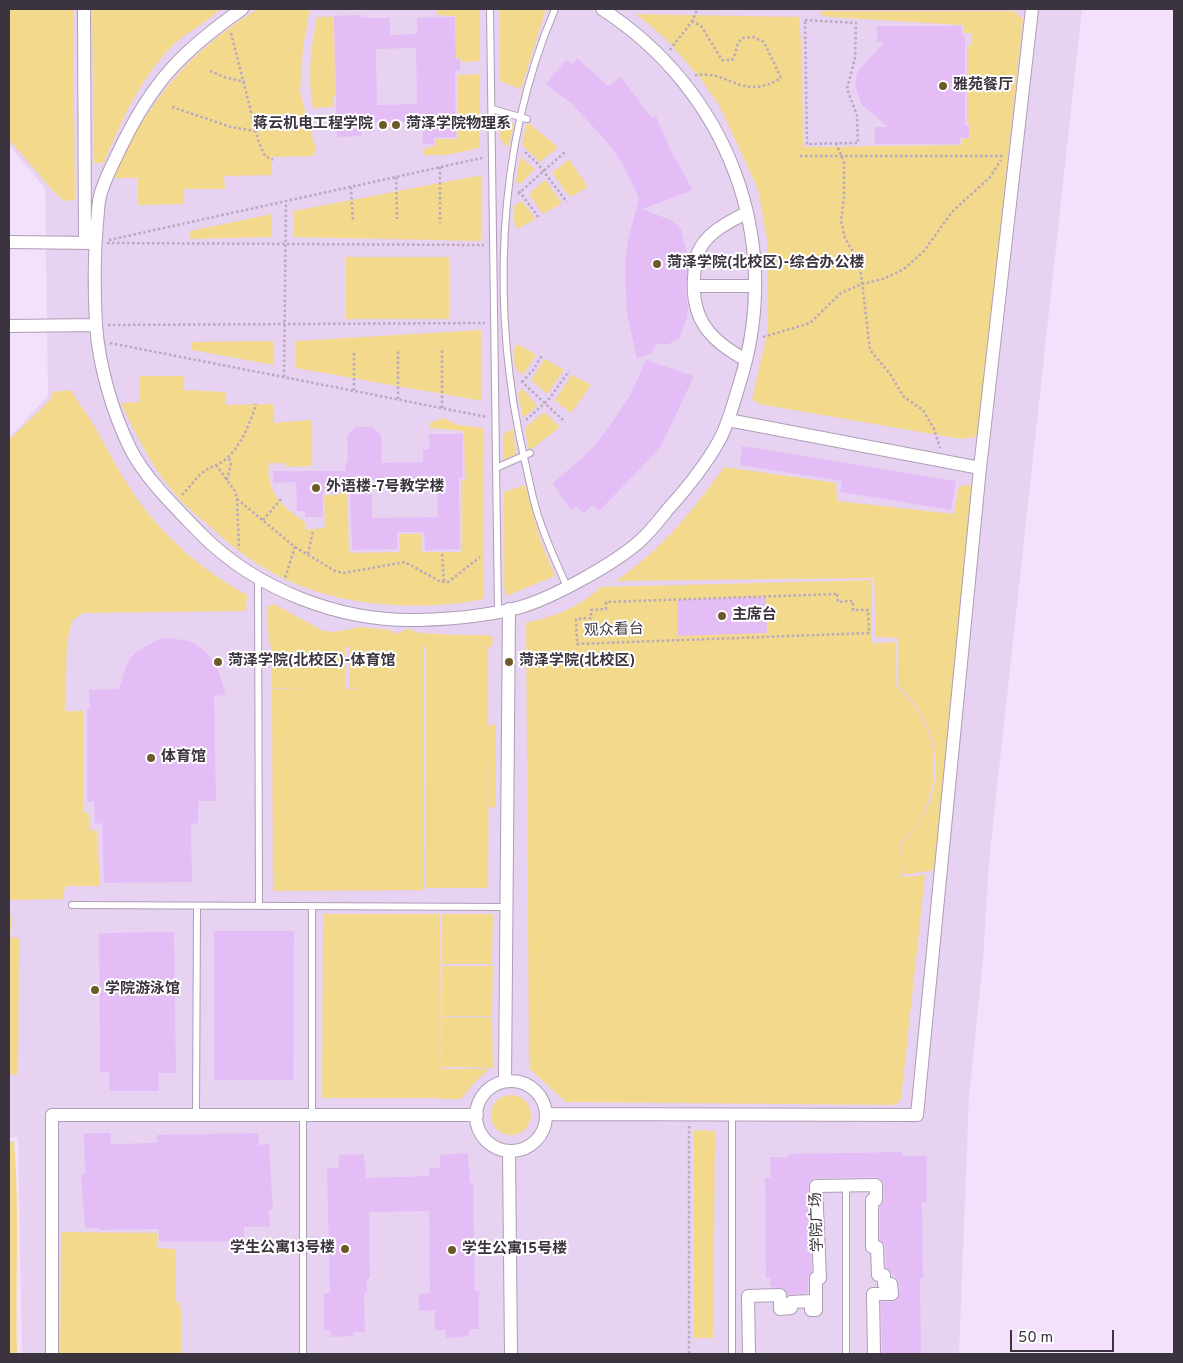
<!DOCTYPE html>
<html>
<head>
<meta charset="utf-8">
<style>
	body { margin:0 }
	#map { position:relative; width:1183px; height:1363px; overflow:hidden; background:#f3e0fb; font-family:Overpass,sans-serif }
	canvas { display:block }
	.frame { position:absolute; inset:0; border:10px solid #3b343e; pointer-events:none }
	.scale { position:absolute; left:1010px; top:1330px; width:104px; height:22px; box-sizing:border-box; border:2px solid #3b343e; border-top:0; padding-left:6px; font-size:15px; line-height:18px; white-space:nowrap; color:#3b343e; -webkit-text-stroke:4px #fff; paint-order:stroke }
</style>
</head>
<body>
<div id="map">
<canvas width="1183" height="1363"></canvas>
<div class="frame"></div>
<div class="scale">50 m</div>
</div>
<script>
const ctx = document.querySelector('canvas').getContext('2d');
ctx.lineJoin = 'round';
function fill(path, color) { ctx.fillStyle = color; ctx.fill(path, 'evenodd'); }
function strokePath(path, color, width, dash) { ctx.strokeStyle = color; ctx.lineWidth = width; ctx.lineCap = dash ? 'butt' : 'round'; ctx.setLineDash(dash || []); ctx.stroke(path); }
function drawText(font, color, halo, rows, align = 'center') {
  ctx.font = font + ' Overpass,"Noto Sans SC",sans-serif'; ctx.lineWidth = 4; ctx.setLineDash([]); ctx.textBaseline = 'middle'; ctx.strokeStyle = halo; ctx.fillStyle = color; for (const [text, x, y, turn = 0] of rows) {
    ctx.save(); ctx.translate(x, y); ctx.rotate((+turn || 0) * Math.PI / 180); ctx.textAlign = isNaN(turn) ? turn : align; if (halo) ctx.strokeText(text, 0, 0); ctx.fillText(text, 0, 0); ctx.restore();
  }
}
fill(new Path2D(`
	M9,9H1082L989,861L983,961L969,1097L959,1354H22L18,1137L9,1138V438L48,396L45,188L9,145Z`), '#e8d2f2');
fill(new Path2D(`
	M9,9H73L75,200L64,201L56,194L10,141Z
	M92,9H220C207,23 188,31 174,44C141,77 121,121 104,163H94Z
	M258,9H310L303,47L300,92L316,150L313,156L272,157V175L224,176L225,189H183V204L138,205V178H115L113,175C150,101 186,53 258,9Z
	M438,9H479V61L462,62L461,58H456V16L438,15Z
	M499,9H546L521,89L499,81Z
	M822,11H1014L1023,19L978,431L975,437L961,439L759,404L752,399L768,330L767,239L758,189L719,105L701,79L666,39L636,14L799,17L802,58L803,147L961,145L962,139L970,138V125L967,124V45H971V33H963V25L827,17L820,14Z
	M317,17H334L335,95L333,99V107L313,108C307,77 311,47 317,17Z
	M479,74V148L446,155H423V149L435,146V139H458V75Z
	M500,118L508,119L514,124L508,148L500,139Z
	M527,122L558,147L540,162L522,145Z
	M520,157L535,169L520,184L516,182Z
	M569,159L588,187L570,197L552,173Z
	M482,175L481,241L294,237V211Z
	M545,180L562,203L543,214L529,194Z
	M522,201L536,219L517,229L513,219L514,206Z
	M272,214V237L190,239V231Z
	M449,257V319H346V257Z
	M481,330L482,401L296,368V341Z
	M273,341L274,365L192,350V342Z
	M518,344L536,355L523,375L515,368L513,350Z
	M545,359L564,370L547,394L531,380Z
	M572,375L591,385L571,413L555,400Z
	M139,376H183L184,390L226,392V405L273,404L274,423L311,420L312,466L286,467L285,463H269C265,491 283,508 305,522V530L325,528L324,495H339L338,482H347L349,553L399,552L400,534H421L422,552H461V481L465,480L464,431L429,428L430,423L443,418L458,425L483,428L484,599C415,613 327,606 266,569C245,557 224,540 206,523C195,514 184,505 175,494C152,467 136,435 121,403L140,402Z
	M523,389L537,406L523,418L518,393Z
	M69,390C75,395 76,399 80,405C97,426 107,451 121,474C152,526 194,566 247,595L246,611L83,613L72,621L67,642L65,711H83V812L89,814L90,830L97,831L100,886H65L63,899L9,900V440L50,400L53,392Z
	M544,412L560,427L529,451L525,428Z
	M513,429L516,454L503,460V434Z
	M724,467L836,483L837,501L954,514L959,486L973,485L935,870L903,875L901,844C950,799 946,728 897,685L898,638L876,637L874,578L616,581C663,548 691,513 724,467Z
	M525,485L541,542L555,576L506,596L504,586V492Z
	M872,580V643L896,642V686C937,722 946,775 918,823C914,830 906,837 900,843L902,877L925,875L901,1099L897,1104L894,1105L566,1102L530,1069L529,1065L526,623C554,617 580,607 601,587Z
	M274,604L323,631L334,632L361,627L390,630L395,634L408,629L420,633L457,635H486L493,637L492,647H488V726L496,724V807L489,808V735L488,888H425L426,647L424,646V890L273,891L272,689H309L271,688L272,646L269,645L267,607ZM349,646V688L365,689H345V647Z
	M323,914H440L441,1098H322Z
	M442,914H493L492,964H442Z
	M12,915L10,937L19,938L18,1075L9,1074V916Z
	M442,966H493L492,1016H442Z
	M442,1017H492L493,1068L442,1067Z
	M442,1069H489L474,1083L461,1099H442Z
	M491 1115a20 20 0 1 1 40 0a20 20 0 1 1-40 0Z
	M694,1130L715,1131L713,1338H694Z
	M14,1141C20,1212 15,1283 17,1354H9V1142Z
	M61,1232L157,1233V1248L175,1249V1301L179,1302L181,1309V1354H60Z`), '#f2d98c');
fill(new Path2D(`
	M361,15V18H390V35L417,34V18L455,17L456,59H460V71H455L456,137L434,138V144H423V122L362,123V136L337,137L334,16ZM416,48L417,104L377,105L376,49Z
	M877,26H962V35H965V126H969V138H960V144H875V127H888L861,104L855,85L857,73L862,66L885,42H877Z
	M577,58L608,86L621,77L652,118L656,116L670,149L693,190L642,209L673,221L681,229L688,257L686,293L688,309L687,318L679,339L669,344H656L651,354L637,358L627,314L625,267L628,240L639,198L619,158L606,141L572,104L546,84L566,60L573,64Z
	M646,360L694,376L660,448L599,511L592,505L584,514L576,506L571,510L553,484L554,482L590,451L608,428L631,394Z
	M355,427H372L381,435L382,463L423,462V450L430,449L429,434H463V478H459L460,549L425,550L424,532H397V549L352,550L350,492L323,493V517H305V511H297L296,482L273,483V471H346V462H348L347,436ZM437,478L438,517L372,518V480Z
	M742,446L956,481L951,510L840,492L842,481L740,465Z
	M766,597L767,633L678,636L677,600Z
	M169,638L190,641L205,651L218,669L226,695L214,696L216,801H198V823L191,824L192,882L104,883L102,823L95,824L94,802H87V709H90L89,690L119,689L127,663L135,653L157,640Z
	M214,931H294L293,1080H214Z
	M174,932L176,1073H158L159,1091H109V1072H100L99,933Z
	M84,1133H111V1144L157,1143V1135L259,1133V1145L269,1144L273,1210H269L270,1227H244V1241L159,1242V1229L99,1230V1228H85L81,1175L85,1174Z
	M902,1152V1156H927V1202H922L923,1278H920L921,1354H882L881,1302L896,1301L900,1293L898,1280L886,1267L885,1246L880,1240V1207L884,1200L883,1181L876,1177L816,1178L809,1182L812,1271L808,1278V1293L788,1295L783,1288L771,1287L770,1278H766L765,1178L771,1177L770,1157H788V1154Z
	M468,1153L470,1183H473L475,1291H479V1329H469V1336L446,1338V1330H435V1310L419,1311V1294L430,1293L429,1211L369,1212L370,1278H367V1293H364L365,1332H353V1336L331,1337L330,1330H324V1293H330L327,1168H339V1155L364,1154L366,1178L429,1176V1168H440V1155Z`), '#e5bdf6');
const service = new Path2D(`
	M490,9L498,611
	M555,9C495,149 491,315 525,462C530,482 533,504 541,524C548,545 558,566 567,587
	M492,109L527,119
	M496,468L530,453
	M258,578L259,906
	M72,905L507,907
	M312,907V1115
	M196,1115L197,906
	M846,1185V1354
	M303,1354V1115
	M732,1354V1114`);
const minor = new Path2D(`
	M84,9L85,243
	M242,9C182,51 152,82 120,149C113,164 104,180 100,196C98,204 98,214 97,222C94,257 94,289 96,325C99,366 112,411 130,448C146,480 177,509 201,534C257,590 340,622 419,620C453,619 488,616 521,607C554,597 616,563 641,540C651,531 660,519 669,508C687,488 707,463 720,439C729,422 734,401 740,382C785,239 727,90 602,9
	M9,242L94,243
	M694,286H755
	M9,326L96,325
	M746,360C711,341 691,320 694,278C695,271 694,261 697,255C705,233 727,223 746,213
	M980,468L1032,9
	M505,1081L509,609
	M476 1116a35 35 0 1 1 70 0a35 35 0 1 1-70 0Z
	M546,1114L917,1115L980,468L728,420
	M509,1151L511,1354
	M52,1354V1115H477
	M749,1354L748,1296L780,1295V1309L791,1308V1302L811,1301V1310H816V1278H820L816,1186L876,1185V1200H872V1247H877L878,1275H884V1284H891L892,1294H873L874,1354`);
strokePath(service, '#ae9db6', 8);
strokePath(minor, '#ae9db6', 14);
strokePath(new Path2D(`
	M805,20L856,23L855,58L847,89L857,115L858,143L807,144Z
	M692,21L701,26L722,60H732C737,54 734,47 742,38L753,37L764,42L781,78C741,103 727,67 693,76
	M231,33L259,143L265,156L273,160
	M670,50C680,35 692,26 697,9
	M210,71L224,77L245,82
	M172,107L231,127L255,131
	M836,143L844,162V196L841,221L845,238L857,259L861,274L870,350L890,374L904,397L923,410L934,429L940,448
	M525,152L537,163L567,202
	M800,156H1003
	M440,167V223
	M396,177L397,219
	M351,187L353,222
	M519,191L539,218
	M518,194L565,152
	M109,240L482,158
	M107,243L484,245
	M108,325L485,323
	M763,337L810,323L841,293L862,284L883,279L904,269L924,251L952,212L990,177L1001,160
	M110,343L487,417
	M354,353V391
	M284,377L286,201
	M521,381L565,422
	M522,382L534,369L542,355
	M398,399V351
	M442,408V350
	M526,420L549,399L569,371
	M216,465L235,491L237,499L239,549
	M227,480L231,463L228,456
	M182,495C189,488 195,479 203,472C208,468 214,467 220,463C239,452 250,424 256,404
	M237,499L295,547L285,578
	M263,520L282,498
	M295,547L335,571L344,573L405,562L441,582H448L480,557
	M308,554L313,531
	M442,554L444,582
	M837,594L838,602L853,601V610H868L869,633L577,644L576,619L591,618V610L606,609V602Z
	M689,1126V1354`), '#b8a9be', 2.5, [2.5, 2.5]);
strokePath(service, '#fff', 6);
strokePath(minor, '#fff', 12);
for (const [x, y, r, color] of [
	[943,86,5,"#6c5b29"],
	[383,125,5,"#6c5b29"],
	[396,125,5,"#6c5b29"],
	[657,264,5,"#6c5b29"],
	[316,488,5,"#6c5b29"],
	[722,616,5,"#6c5b29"],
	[218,662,5,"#6c5b29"],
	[509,662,5,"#6c5b29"],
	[151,758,5,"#6c5b29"],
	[95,990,5,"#6c5b29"],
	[345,1249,5,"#6c5b29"],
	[452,1250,5,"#6c5b29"]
]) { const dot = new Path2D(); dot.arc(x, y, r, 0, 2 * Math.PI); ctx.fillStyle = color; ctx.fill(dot); strokePath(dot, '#fff', 2); }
drawText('bold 15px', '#3b343e', '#fff', [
	["雅苑餐厅",953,86],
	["蒋云机电工程学院",373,125,"right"],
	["菏泽学院物理系",406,125],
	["菏泽学院(北校区)-综合办公楼",667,264],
	["外语楼-7号教学楼",326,488],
	["主席台",732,616],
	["菏泽学院(北校区)-体育馆",228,662],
	["菏泽学院(北校区)",519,662],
	["体育馆",161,758],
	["学院游泳馆",105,990],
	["学生公寓13号楼",335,1249,"right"],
	["学生公寓15号楼",462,1250]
], 'left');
drawText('15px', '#3b343e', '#fff', [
	["观众看台",614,631,-2],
	["学院广场",818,1222,-92]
]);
</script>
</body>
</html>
